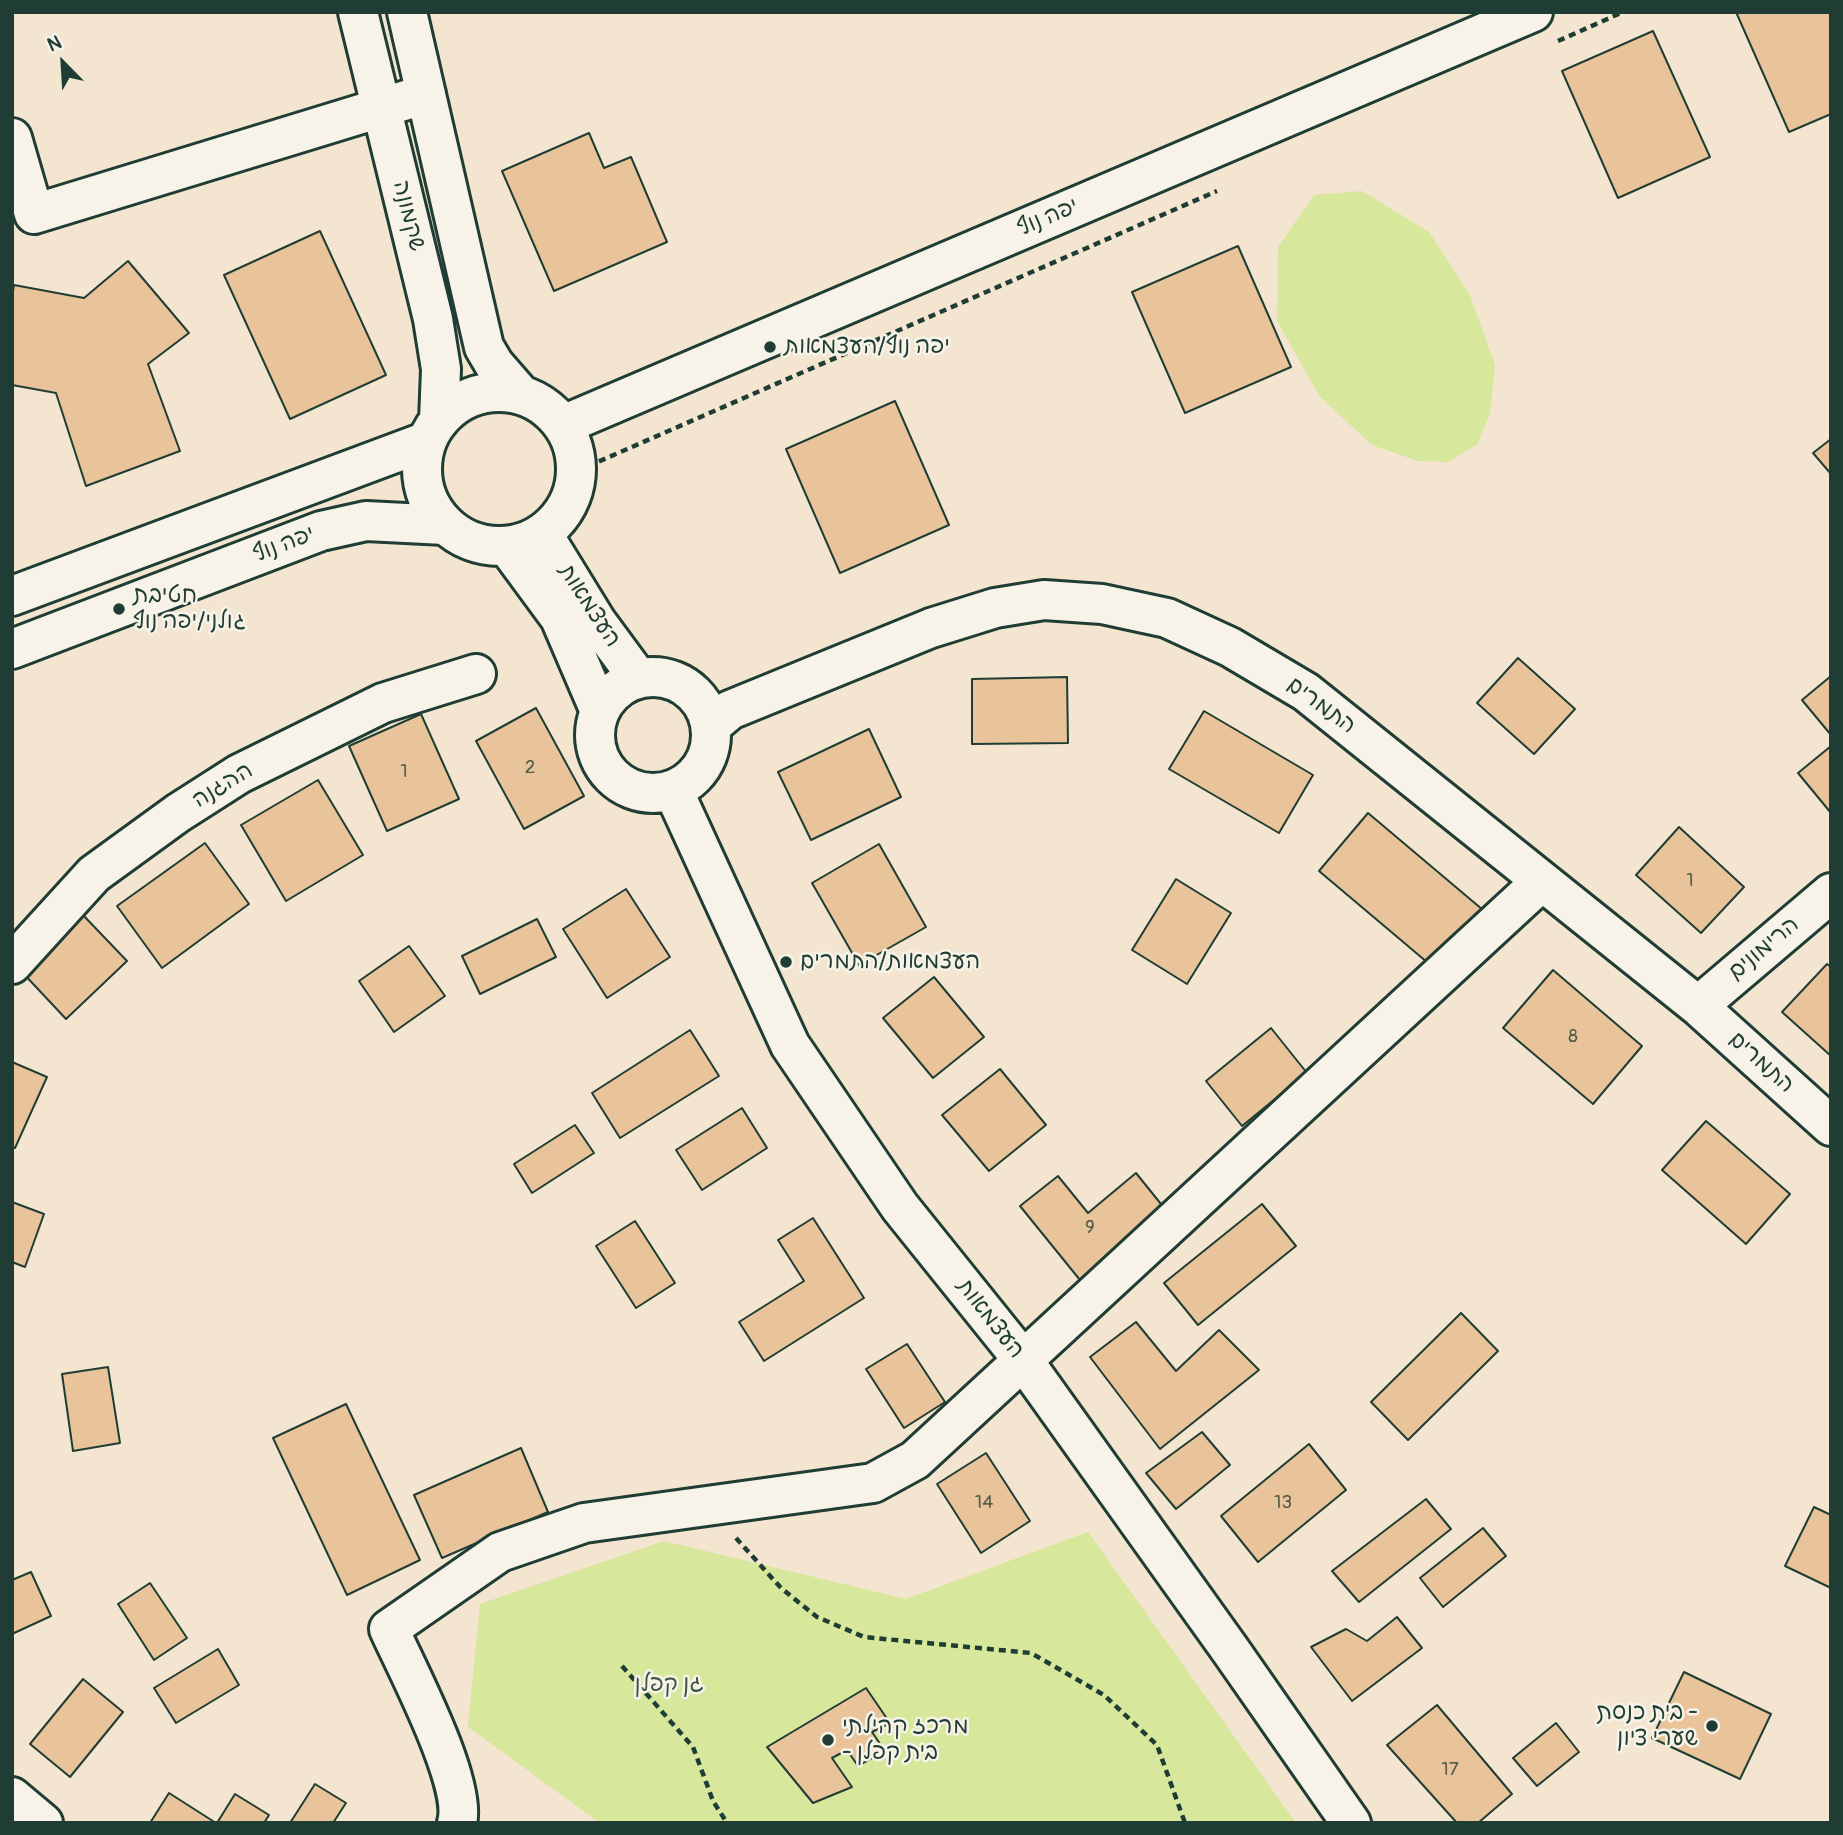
<!DOCTYPE html>
<html>
<head>
<meta charset="utf-8">
<style>
	body { margin:0 }
	#map { position:relative; width:1843px; height:1835px; overflow:hidden; background:#f3e5d0; font-family:Pangolin,sans-serif }
	canvas { display:block }
	.frame { position:absolute; inset:0; border:14px solid #1f3d34; pointer-events:none }
	.north { position:absolute; left:28px; top:28px; width:70px; height:70px; -webkit-text-stroke:5px #f7f3e8; paint-order:stroke; rotate:336deg; font-size:19px; font-weight:700; line-height:28px; text-align:center; color:#1f3d34 }
	.north::after { content:''; display:block; margin:auto; width:24px; height:32px; background:#1f3d34; clip-path:polygon(50% 0,100% 100%,50% 72%,0 100%) }
</style>
</head>
<body>
<div id="map">
<canvas width="1843" height="1835"></canvas>
<div class="frame"></div>
<div class="north">N</div>
</div>
<script>
const ctx = document.querySelector('canvas').getContext('2d');
ctx.lineJoin = 'round';
function fill(path, color) { ctx.fillStyle = color; ctx.fill(path, 'evenodd'); }
function strokePath(path, color, width, dash) { ctx.strokeStyle = color; ctx.lineWidth = width; ctx.lineCap = dash ? 'butt' : 'round'; ctx.setLineDash(dash || []); ctx.stroke(path); }
function drawText(font, color, halo, rows, align = 'center') {
  ctx.font = font + ' Pangolin,"Playpen Sans Hebrew",sans-serif'; ctx.lineWidth = 5; ctx.setLineDash([]); ctx.textBaseline = 'middle'; ctx.strokeStyle = halo; ctx.fillStyle = color; for (const [text, x, y, turn = 0] of rows) {
    ctx.save(); ctx.translate(x, y); ctx.rotate((+turn || 0) * Math.PI / 180); ctx.textAlign = isNaN(turn) ? turn : align; if (halo) ctx.strokeText(text, 0, 0); ctx.fillText(text, 0, 0); ctx.restore();
  }
}
fill(new Path2D(`
	M1362,191L1429,232L1470,295L1495,365L1490,413L1478,444L1448,462L1418,461L1372,445L1320,397L1277,321L1278,247L1314,195Z
	M1088,1532L1296,1823H600L468,1727L480,1604L664,1541L906,1599Z`), '#d7e79b');
const building = new Path2D(`
	M1736,12H1831V114L1789,132Z
	M1653,31L1710,157L1618,198L1562,71Z
	M589,133L604,168L631,157L667,242L554,291L502,171Z
	M320,231L386,375L290,419L224,275Z
	M1238,246L1291,367L1185,413L1132,292Z
	M128,261L189,333L148,364L180,451L86,486L56,393L12,385V297L14,285L84,298Z
	M895,401L949,525L840,573L786,449Z
	M1831,439V474L1813,453Z
	M1518,658L1575,709L1534,754L1477,703Z
	M1831,676V735L1802,700Z
	M1067,677L1068,743L972,744V679Z
	M536,708L584,796L524,829L476,741Z
	M1204,711L1313,775L1279,833L1169,769Z
	M421,714L459,799L387,831L349,746Z
	M869,729L901,797L811,840L778,772Z
	M1831,746V813L1798,773Z
	M318,780L363,855L286,901L241,825Z
	M1368,813L1483,910L1434,968L1319,871Z
	M1679,827L1744,887L1701,933L1636,875Z
	M205,843L249,904L162,968L117,906Z
	M879,844L926,927L859,965L812,883Z
	M1176,879L1231,913L1187,984L1132,950Z
	M626,889L670,957L607,998L563,929Z
	M82,914L127,961L66,1019L21,971Z
	M537,919L556,957L480,994L462,956Z
	M409,946L445,996L394,1032L359,981Z
	M1827,964L1831,967V1056L1782,1012Z
	M1553,970L1642,1046L1593,1104L1503,1028Z
	M934,977L984,1037L933,1078L883,1018Z
	M1271,1028L1307,1073L1242,1126L1206,1081Z
	M690,1030L719,1076L620,1138L592,1093Z
	M12,1062L47,1077L15,1148L12,1147Z
	M1000,1069L1046,1125L989,1171L942,1115Z
	M742,1108L767,1148L702,1190L676,1150Z
	M1706,1121L1790,1194L1746,1244L1662,1170Z
	M575,1125L594,1153L532,1193L514,1164Z
	M1136,1173L1165,1209L1080,1280L1020,1206L1058,1176L1088,1213Z
	M12,1202L44,1214L25,1267L12,1262Z
	M1262,1204L1296,1246L1198,1325L1164,1283Z
	M813,1218L864,1298L764,1361L739,1322L804,1281L778,1240Z
	M635,1221L675,1283L636,1308L596,1246Z
	M1461,1313L1498,1351L1408,1440L1371,1402Z
	M1136,1322L1176,1371L1219,1330L1259,1370L1160,1449L1090,1357Z
	M907,1344L945,1402L904,1428L866,1369Z
	M108,1367L120,1443L73,1451L62,1374Z
	M346,1404L420,1560L347,1595L273,1438Z
	M1202,1432L1230,1465L1176,1509L1146,1473Z
	M1309,1444L1346,1490L1258,1562L1221,1516Z
	M521,1448L548,1512L442,1558L414,1495Z
	M986,1453L1030,1521L981,1553L937,1484Z
	M1426,1499L1451,1529L1359,1602L1332,1571Z
	M1814,1507L1831,1515V1588L1785,1566Z
	M1483,1528L1506,1556L1443,1607L1420,1578Z
	M31,1572L51,1616L12,1634V1580Z
	M150,1583L187,1638L154,1660L118,1604Z
	M1397,1617L1422,1648L1352,1701L1311,1647L1346,1629L1367,1641Z
	M218,1649L239,1685L176,1723L154,1688Z
	M1684,1672L1771,1714L1740,1779L1652,1738Z
	M83,1679L123,1712L70,1777L30,1744Z
	M866,1688L890,1723L872,1732L885,1751L858,1766L847,1750L832,1758L852,1787L813,1803L767,1747Z
	M1437,1705L1512,1794L1478,1823H1457L1387,1745Z
	M1556,1723L1579,1752L1537,1786L1513,1758Z
	M315,1784L346,1803L333,1823H290Z
	M169,1793L216,1823H150Z
	M235,1794L269,1815L264,1823H217Z`);
fill(building, '#e9c399');
strokePath(building, '#1f3d34', 2);
const minor = new Path2D(`
	M358,12L433,319L441,369L439,421
	M407,12L484,347L494,364L521,395
	M12,138L34,214L426,94
	M422 469a77 77 0 1 1 154 0a77 77 0 1 1-154 0Z
	M563,425L1533,12
	M542,533L596,621L638,678
	M507,546L560,618L599,709
	M12,596L427,441
	M12,649L321,531L366,521L445,525
	M595 735a58 58 0 1 1 116 0a58 58 0 1 1-116 0Z
	M711,726L730,710L931,628L995,608L1044,600L1102,604L1167,618L1230,647L1306,692L1698,1006L1831,1126
	M673,790L790,1045L900,1207L1023,1360L1231,1651L1351,1823
	M12,964L94,874L178,813L239,774L383,703L476,674
	M1698,1006L1831,893
	M12,1797L43,1823
	M457,1823C468,1784 407,1669 389,1629L500,1552L584,1523L873,1483L915,1460L1542,881`);
strokePath(minor, '#1f3d34', 44);
strokePath(new Path2D(`
	M1558,41L1623,12
	M577,471L1217,191
	M736,1538L781,1588L817,1617L864,1637L1031,1653L1104,1695L1157,1745L1185,1823
	M622,1666L693,1747L713,1801L727,1823`), '#1f3d34', 4.5, [7, 5]);
strokePath(minor, '#f7f3e8', 38);
for (const [x, y, r, color] of [
	[770,347,7,"#1f3d34"],
	[119,609,7,"#1f3d34"],
	[786,962,7,"#1f3d34"],
	[1712,1726,7,"#1f3d34"],
	[828,1740,7,"#1f3d34"]
]) { const dot = new Path2D(); dot.arc(x, y, r, 0, 2 * Math.PI); ctx.fillStyle = color; ctx.fill(dot); strokePath(dot, '#f7f3e8', 2.5); }
drawText('19px', '#525e4d', null, [
	["2",530,768],
	["1",404,772],
	["1",1690,881],
	["8",1573,1037],
	["9",1090,1228],
	["14",984,1503],
	["13",1283,1503],
	["17",1450,1770]
]);
drawText('23px', '#1f3d34', '#f7f3e8', [
	["שקמונה",408,216,76],
	["יפה נוף",1048,218,-23],
	["יפה נוף",284,545,-21],
	["העצמאות",589,606,57],
	["התמרים",1321,706,36],
	["ההגנה",223,786,-31],
	["הרימונים",1764,949,-40],
	["התמרים",1761,1063,42],
	["העצמאות",990,1319,52]
]);
drawText('23px', '#1f3d34', '#f7f3e8', [
	["יפה נוף/העצמאות",784,347],
	["חטיבת",133,596],
	["גולני/יפה נוף",133,622],
	["העצמאות/התמרים",800,962],
	["בית כנסת -",1698,1713,"right"],
	["שערי ציון",1698,1739,"right"],
	["מרכז קהילתי",842,1727],
	["- בית קפלן",842,1753]
], 'left');
drawText('23px', '#3b5643', '#f7f3e8', [
	["גן קפלן",669,1685]
]);
</script>
</body>
</html>
